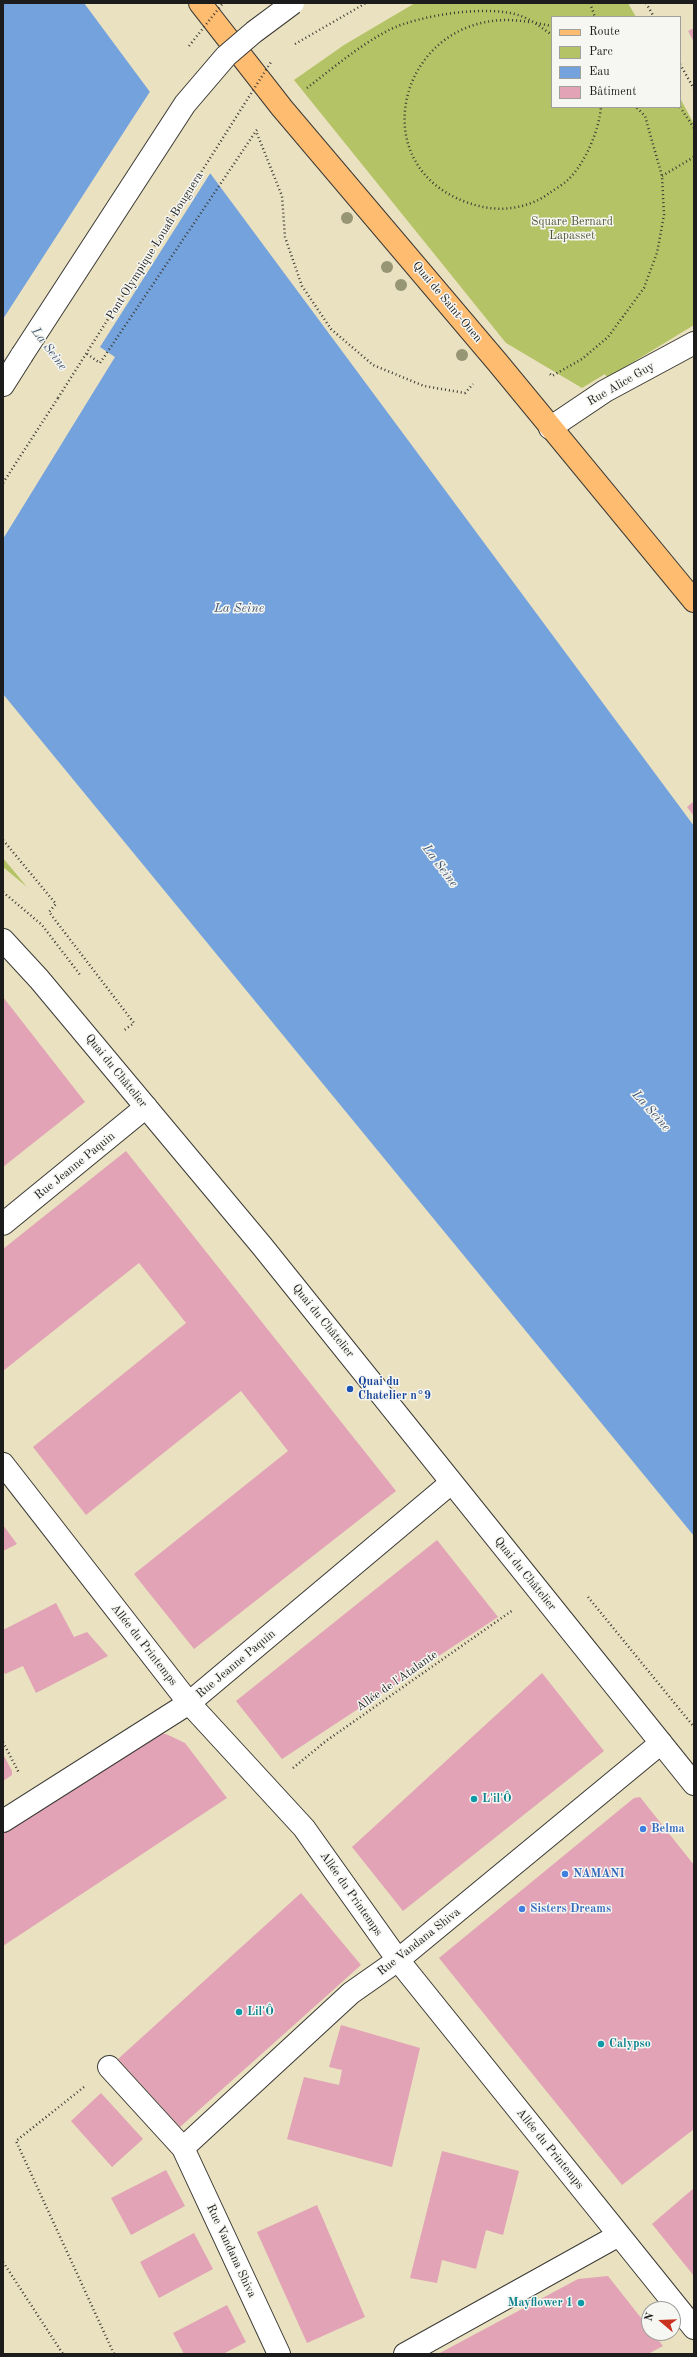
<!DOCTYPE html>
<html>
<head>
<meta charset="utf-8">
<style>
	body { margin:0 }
	#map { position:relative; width:697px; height:2357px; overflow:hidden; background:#eae1c0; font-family:"Old Standard TT",serif }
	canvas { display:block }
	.frame { position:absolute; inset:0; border:4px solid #1c1c1c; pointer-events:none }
	.legend { position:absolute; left:551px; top:16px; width:130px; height:92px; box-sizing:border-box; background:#f6f6f2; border:1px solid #9f9f9c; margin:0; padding:5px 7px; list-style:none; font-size:12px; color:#1c1c1c }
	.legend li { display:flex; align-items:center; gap:8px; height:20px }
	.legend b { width:20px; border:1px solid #9f9f9c }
	.north { position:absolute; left:641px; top:2301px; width:40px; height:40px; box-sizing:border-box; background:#f6f6f2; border:1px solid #9f9f9c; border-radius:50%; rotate:289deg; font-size:11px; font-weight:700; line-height:16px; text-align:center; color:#1c1c1c }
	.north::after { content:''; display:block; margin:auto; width:14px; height:18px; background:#c8321e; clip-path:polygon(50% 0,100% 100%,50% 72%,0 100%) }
</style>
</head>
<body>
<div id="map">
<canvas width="697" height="2357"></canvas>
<div class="frame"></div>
<ul class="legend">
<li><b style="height:5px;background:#febc70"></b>Route</li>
<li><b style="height:11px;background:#b4c366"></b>Parc</li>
<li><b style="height:11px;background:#74a2dc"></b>Eau</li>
<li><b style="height:11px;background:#e1a3b5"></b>Bâtiment</li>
</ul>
<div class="north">N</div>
</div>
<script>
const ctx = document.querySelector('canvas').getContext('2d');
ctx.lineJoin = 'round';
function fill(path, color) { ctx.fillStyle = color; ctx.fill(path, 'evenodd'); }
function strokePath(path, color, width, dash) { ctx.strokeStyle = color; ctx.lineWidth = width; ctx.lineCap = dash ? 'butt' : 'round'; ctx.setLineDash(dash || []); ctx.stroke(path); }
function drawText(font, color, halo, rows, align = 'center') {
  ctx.font = font + ' "Old Standard TT",serif'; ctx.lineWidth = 3; ctx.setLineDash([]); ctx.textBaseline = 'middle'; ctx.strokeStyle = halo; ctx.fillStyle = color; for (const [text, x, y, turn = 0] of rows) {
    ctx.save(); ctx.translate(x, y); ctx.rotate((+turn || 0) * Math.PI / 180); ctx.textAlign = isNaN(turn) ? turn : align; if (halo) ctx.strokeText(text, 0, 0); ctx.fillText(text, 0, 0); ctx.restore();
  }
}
fill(new Path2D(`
	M415,3H628L636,17H552V107H680V98L694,124V325L607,378L605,374L582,388L506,343L294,80L344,45Z
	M3,858L27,887L3,867Z`), '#b4c366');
fill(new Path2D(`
	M3,3H84L694,826V1536L3,694Z`), '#74a2dc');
fill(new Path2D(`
	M151,90L211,172L100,347L115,357L3,539V319Z`), '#eae1c0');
fill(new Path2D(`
	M694,28V42L688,31Z
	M694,801V816L687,807Z
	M3,997L85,1102L3,1167Z
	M126,1151L396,1491L194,1649L134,1574L288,1451L241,1391L86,1515L33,1447L186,1323L139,1263L3,1371V1249Z
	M3,1525L17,1544L3,1551Z
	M437,1540L498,1617L282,1759L236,1701Z
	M56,1603L74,1637L87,1632L108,1656L36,1693L23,1666L5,1674L3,1670V1630Z
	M542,1673L604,1751L403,1911L352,1847Z
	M155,1733L166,1734L185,1743L227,1798L3,1946V1833Z
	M3,1754L12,1771V1775L3,1781Z
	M640,1797L694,1865V2129L622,2185L439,1958L634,1798Z
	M301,1893L361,1965L180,2127L118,2059Z
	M341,2025L420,2048L392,2167L287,2139L304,2077L339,2085L342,2070L329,2067Z
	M101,2093L143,2139L112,2167L71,2121Z
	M442,2151L519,2171L503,2235L486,2230L476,2269L442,2260L437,2283L410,2278Z
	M166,2170L185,2206L131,2235L111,2198Z
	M694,2188V2276L652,2224Z
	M317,2205L365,2317L307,2343L257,2232Z
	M194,2233L213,2269L159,2298L140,2262Z
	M608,2276L649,2328V2333H653L663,2346L648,2354H438L578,2279Z
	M227,2305L246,2342L223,2354H184L173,2333Z`), '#e1a3b5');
const pedestrian = new Path2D(`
	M3,1464L189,1703L304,1828L398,1960L694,2328
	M109,2067L183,2148L279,2354
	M183,2148L351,1993L398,1960L661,1743
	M405,2354L619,2235`);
const minor = new Path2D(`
	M3,385L22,355
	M550,428L605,391L694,343
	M3,1224L146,1107
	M3,1821L189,1703L451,1483`);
const tertiary = new Path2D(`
	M3,940L39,979L262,1246L694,1784`);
const primary = new Path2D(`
	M200,3L282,108L498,363L694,601`);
strokePath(pedestrian, '#3b3a35', 24);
strokePath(minor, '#3b3a35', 24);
strokePath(tertiary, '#3b3a35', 24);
strokePath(primary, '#3b3a35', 24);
strokePath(new Path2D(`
	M590,3L595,17
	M646,3L654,17
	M529,22C400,0 352,174 479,206C501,212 529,208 548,194C554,190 562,185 568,180C585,163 599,131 601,107
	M536,23L552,26
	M295,44L366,3
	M680,64L694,89
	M307,88C333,68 360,45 389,30C419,15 490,4 521,16C532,20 542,28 552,35
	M680,107L694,128
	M257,130L256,131L282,196L285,237L302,286L331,329L373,365L424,386L465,393L473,384
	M662,176L694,157
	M87,354L100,363L256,131
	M550,374L552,376L582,359L608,337L644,288L657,253L664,215L662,176L645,116L636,107
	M3,483L58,398
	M3,840L56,904L49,912L134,1023L123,1031
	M3,892L42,925L81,976
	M588,1597L694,1727
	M3,1742L19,1773
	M293,1768L326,1741L513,1610
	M84,2087L16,2141L114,2354
	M3,2262L63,2354`), '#3b3a35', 2.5, [1, 3]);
strokePath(pedestrian, '#fff', 22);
strokePath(minor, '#fff', 22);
strokePath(tertiary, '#fff', 22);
strokePath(primary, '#febc70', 22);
const minorBridge = new Path2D(`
	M22,355L185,104L226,56L254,32L293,3`);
strokePath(minorBridge, '#3b3a35', 24, []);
strokePath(new Path2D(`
	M189,46L223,3
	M58,398L271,62`), '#3b3a35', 2.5, [1, 3]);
strokePath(minorBridge, '#fff', 22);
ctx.fillStyle = '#969574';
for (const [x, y] of [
	[347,218],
	[387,267],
	[401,285],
	[462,355]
]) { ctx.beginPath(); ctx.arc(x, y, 6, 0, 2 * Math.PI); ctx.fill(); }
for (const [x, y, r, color] of [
	[350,1389,4,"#1a4fb4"],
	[474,1799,4,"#0f9aa8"],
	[643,1829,4,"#3f7fe0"],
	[565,1874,4,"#3f7fe0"],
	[522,1909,4,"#3f7fe0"],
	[239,2012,4,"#0f9aa8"],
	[601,2044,4,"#0f9aa8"],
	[581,2303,4,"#0f9aa8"]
]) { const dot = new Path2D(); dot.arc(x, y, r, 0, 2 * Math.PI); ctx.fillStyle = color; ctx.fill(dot); strokePath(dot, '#f6f6f2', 1.5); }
drawText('12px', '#515636', '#f6f6f2', [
	["Square Bernard",572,222],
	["Lapasset",572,236]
]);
drawText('12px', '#1c1c1c', '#f6f6f2', [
	["Pont Olympique Louafi Bouguera",155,246,-58],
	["Quai de Saint-Ouen",447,302,50],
	["Rue Alice Guy",621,384,-30],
	["Quai du Châtelier",116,1071,51],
	["Rue Jeanne Paquin",75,1166,-39],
	["Quai du Châtelier",323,1321,51],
	["Quai du Châtelier",525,1574,51],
	["Allée du Printemps",144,1645,52],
	["Rue Jeanne Paquin",236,1664,-40],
	["Allée de l'Atalante",397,1681,-35],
	["Allée du Printemps",351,1894,55],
	["Rue Vandana Shiva",419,1942,-38],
	["Allée du Printemps",550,2149,51],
	["Rue Vandana Shiva",231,2251,65]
]);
drawText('bold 12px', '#164399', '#f6f6f2', [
	["Quai du",358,1382],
	["Chatelier n°9",358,1396]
], 'left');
drawText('bold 12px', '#0d838f', '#f6f6f2', [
	["L'il'Ô",482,1799],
	["Lil'Ô",247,2012],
	["Calypso",609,2044],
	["Mayflower 1",573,2303,"right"]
], 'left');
drawText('bold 12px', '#366cbe', '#f6f6f2', [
	["Belma",651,1829],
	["NAMANI",573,1874],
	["Sisters Dreams",530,1909]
], 'left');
drawText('italic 13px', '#445872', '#f6f6f2', [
	["La Seine",49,349,53],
	["La Seine",239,609],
	["La Seine",440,866,53],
	["La Seine",651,1111,48]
]);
</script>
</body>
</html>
